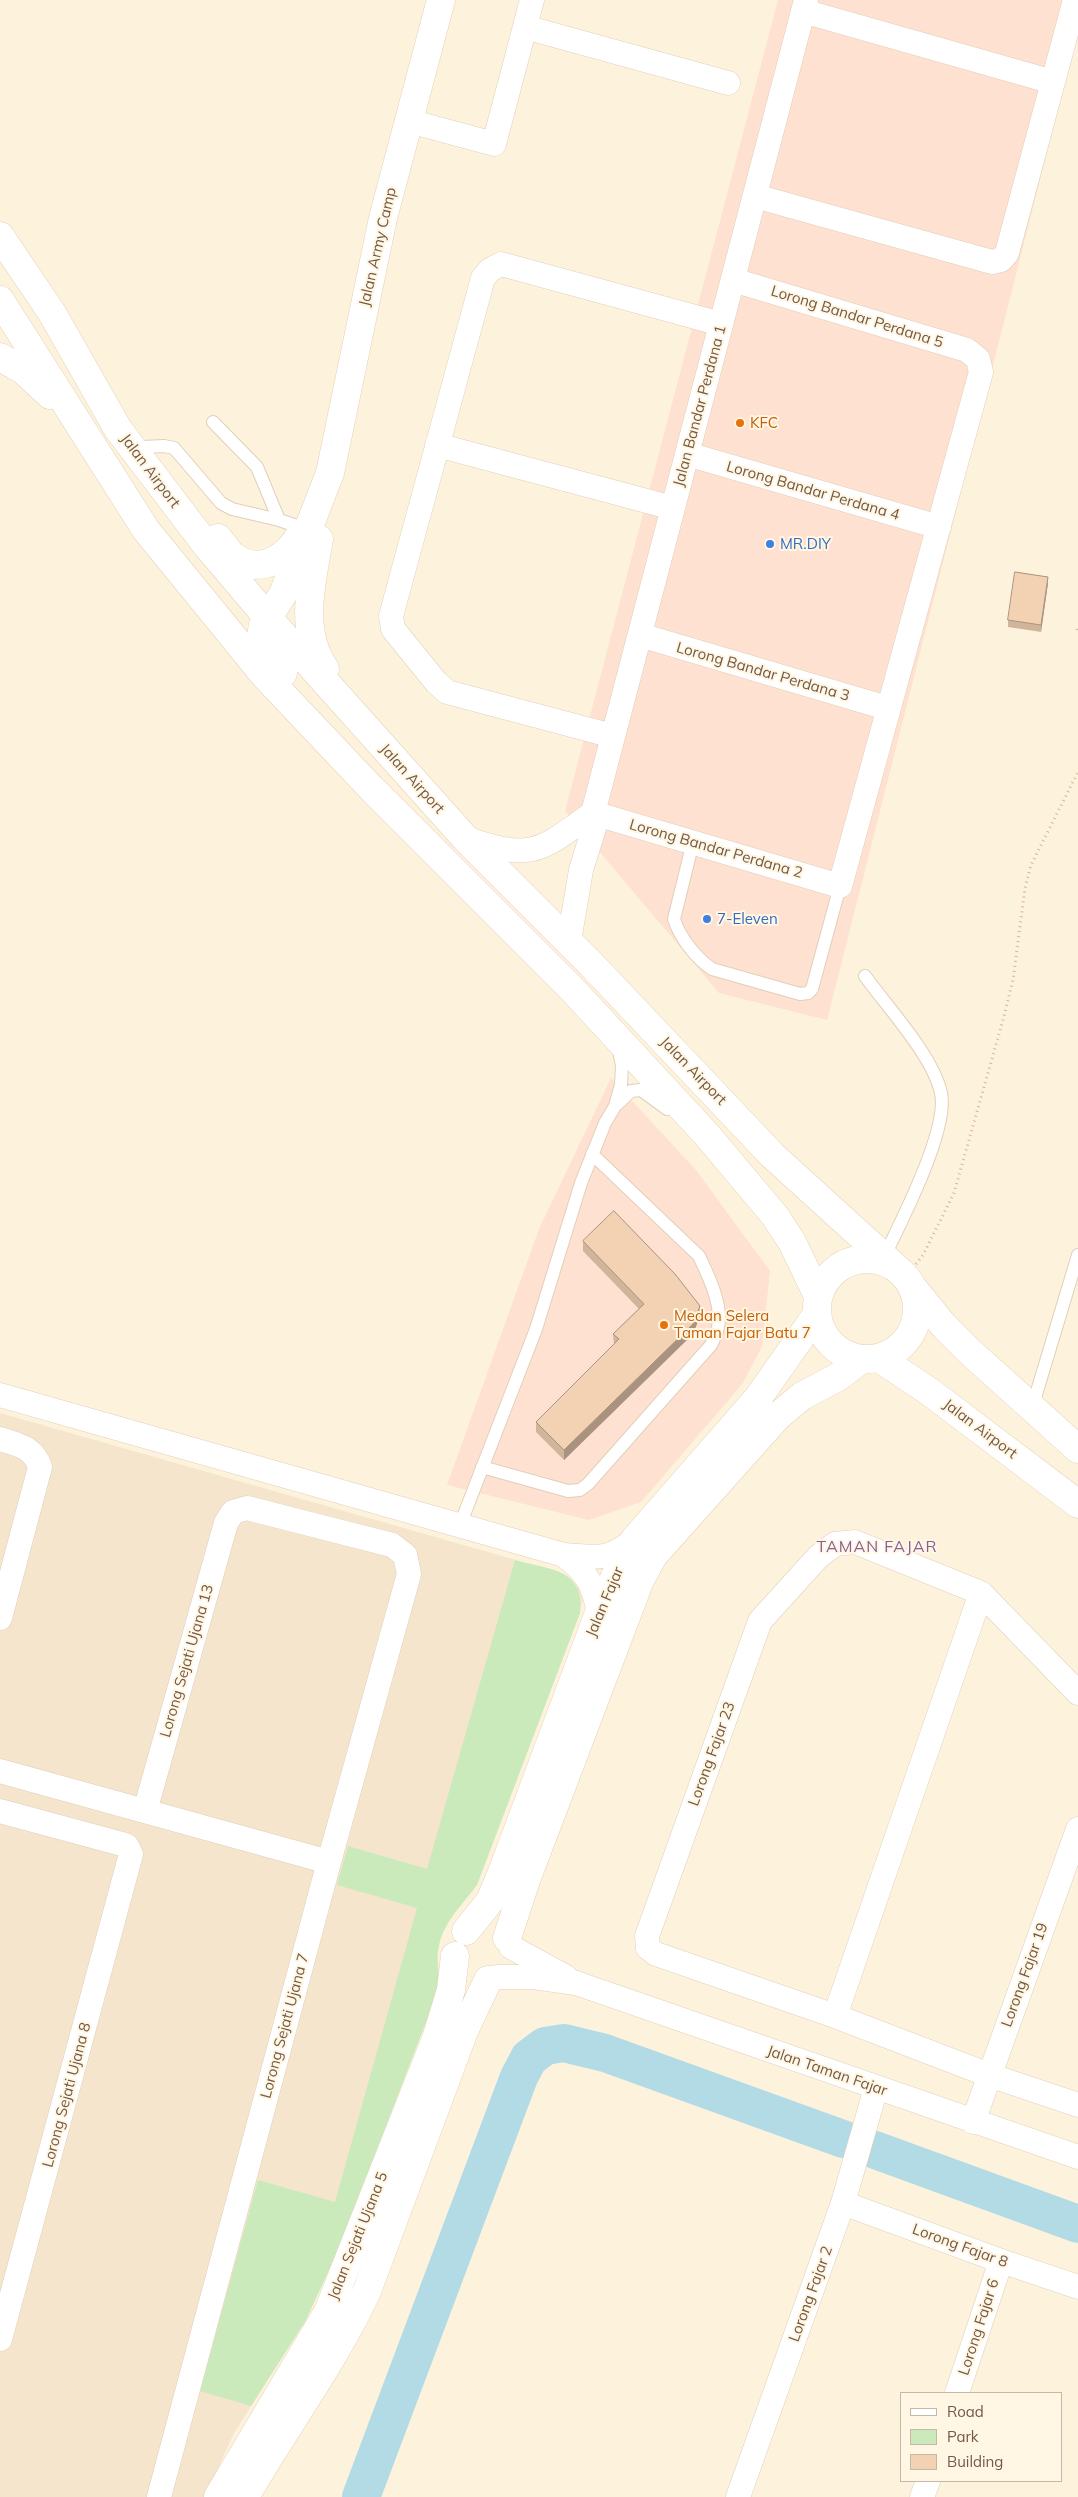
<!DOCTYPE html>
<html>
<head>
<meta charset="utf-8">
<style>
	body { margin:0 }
	#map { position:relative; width:1078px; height:2497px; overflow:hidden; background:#fdf3dd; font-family:Mulish,sans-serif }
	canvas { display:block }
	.legend { position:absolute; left:900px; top:2392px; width:162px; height:90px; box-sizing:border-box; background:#fff7e4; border:1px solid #c7b8a5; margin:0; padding:6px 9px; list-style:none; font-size:15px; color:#735946 }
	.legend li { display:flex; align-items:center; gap:10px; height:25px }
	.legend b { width:25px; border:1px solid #c7b8a5 }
</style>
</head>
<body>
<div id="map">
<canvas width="1078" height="2497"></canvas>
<ul class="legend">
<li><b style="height:6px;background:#fff"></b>Road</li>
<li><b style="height:14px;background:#cbeabc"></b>Park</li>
<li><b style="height:14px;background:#f3d2b4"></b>Building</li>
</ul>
</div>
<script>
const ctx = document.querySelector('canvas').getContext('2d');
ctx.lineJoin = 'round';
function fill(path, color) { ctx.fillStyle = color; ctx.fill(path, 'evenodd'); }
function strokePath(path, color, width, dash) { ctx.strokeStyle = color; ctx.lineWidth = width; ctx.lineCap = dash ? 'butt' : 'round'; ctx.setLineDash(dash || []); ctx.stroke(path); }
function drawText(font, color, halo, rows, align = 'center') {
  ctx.font = font + ' Mulish,sans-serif'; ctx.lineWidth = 4; ctx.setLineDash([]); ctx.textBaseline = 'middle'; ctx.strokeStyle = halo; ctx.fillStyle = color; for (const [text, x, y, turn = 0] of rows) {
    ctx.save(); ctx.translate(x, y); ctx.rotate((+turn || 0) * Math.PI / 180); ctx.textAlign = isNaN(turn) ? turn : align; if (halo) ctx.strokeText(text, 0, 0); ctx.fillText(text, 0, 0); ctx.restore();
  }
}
fill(new Path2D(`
	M0,1413L558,1572L579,1588L582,1600L580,1613L477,1885L450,1918L441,1934L437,1954L440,1978L306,2320L234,2433L205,2497H0Z`), '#f4e5cc');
fill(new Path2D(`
	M778,0H1078V30L827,1020L719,993L565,811Z
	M611,1078L696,1170L770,1271L762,1346L743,1383L641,1502L589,1520L447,1485L539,1229Z`), '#fee1d0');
fill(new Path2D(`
	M515,1560C550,1570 585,1568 580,1613L477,1885C461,1907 441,1924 438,1952C436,1965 440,1977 438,1991L338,2251L306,2320L251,2406L200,2391L258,2180L335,2202L417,1908L337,1885L348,1846L427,1869Z`), '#cbeabc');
strokePath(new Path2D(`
	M875,2150L1078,2224
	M361,2497L519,2077L529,2058L545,2046L564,2043L605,2053L843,2139`), '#b2dbe6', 38);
const lane = new Path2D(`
	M213,422L257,467L279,520
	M143,447L164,446L174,448L221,503L232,509L279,520L303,528
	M693,842L674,919C680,938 696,958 712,969L800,994L808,993L812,989L840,886
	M865,976C888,1008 933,1056 941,1093C949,1129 901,1222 884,1257
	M615,1106L631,1091L641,1090L667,1109
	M1032,1408L1078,1255
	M482,1467L568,1491L580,1490L588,1484L711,1345C714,1339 717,1333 718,1327C723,1305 708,1275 699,1256L592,1154
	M460,1525L536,1329L581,1183L605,1123L615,1106L621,1085L622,1065L618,1047`);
const street = new Path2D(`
	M803,11L1053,82
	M525,27L728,83
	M409,121L494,144L532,0
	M755,196L992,262L1001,260L1007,253L1075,0
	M437,445L673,508
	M687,454L939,527
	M640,635L887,708
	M613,736L447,692L436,682L393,629L391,616L483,278L490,270L501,264L721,324
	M593,813L840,886L981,372L978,359L967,350L733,280
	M465,838C532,861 539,852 593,813
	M569,941L581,870L594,828L593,813L806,0
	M0,1395L564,1555C598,1557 607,1562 635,1539
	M0,1439C19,1445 33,1447 40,1467L0,1618
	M564,1555C588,1574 593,1583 599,1613
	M1078,1693L981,1593L855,1542L835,1544L818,1557L760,1621L647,1936L648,1948L656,1954L835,2016L989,2075L1078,2105
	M0,1771L329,1862
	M0,1811L122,1844L127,1846L131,1854L0,2339
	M145,1811L226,1523L233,1512L247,1508L392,1545L405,1555L409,1574L329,1862L159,2497
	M511,1947L566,1977
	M497,1977H533L576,1983L1078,2157
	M835,2016L981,1593
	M973,2122L1078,1829
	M843,2203L1001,2261L1078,2287
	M957,2393L1001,2261
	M738,2497L843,2203L876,2088
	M922,2497L928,2481`);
const secondary = new Path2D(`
	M0,236L52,313L118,429L207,546L269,619L465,838L591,964L772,1155L893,1265
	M0,300L146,530L265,676L371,788L571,988L707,1135L775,1216L792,1242L818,1296
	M0,357L23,370L50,395
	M218,538C223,544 228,552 233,556C260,577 288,557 301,533
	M319,539C312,582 298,630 325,669
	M283,673L265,652L261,636L263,625L283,594L330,473L383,218L441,0
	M817 1309a50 50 0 1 1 100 0a50 50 0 1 1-100 0Z
	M914,1289L944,1326L969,1351L1078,1449
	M879,1358L930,1392L1078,1504
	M466,1931L490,1901L501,1875L599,1613L624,1556L635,1539L758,1398L817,1314
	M507,1938L526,1880L640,1580L653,1556L778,1416L802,1396L838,1377L862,1359
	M218,2497L328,2312L436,2039L451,1990L455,1956
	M245,2497C285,2427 333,2364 367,2291L464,2031L488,1980`);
strokePath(lane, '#e1cfba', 14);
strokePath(street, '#e1cfba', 25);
strokePath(secondary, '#e6d1b7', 29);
strokePath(new Path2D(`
	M1077,629L1078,634
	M916,1264L923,1255L954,1193L1003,1020L1013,980L1025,888L1031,865L1078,772`), '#d7b598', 3, [1, 4]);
strokePath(lane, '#fff', 12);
strokePath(street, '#fff', 24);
strokePath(secondary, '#fff', 28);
fill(new Path2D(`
	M1048,583L1041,632L1008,627V620Z
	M583,1241L700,1316L693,1334L564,1460L536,1432V1422L614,1344L613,1334L639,1309L583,1251Z`), '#d1b59b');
fill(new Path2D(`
	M1048,577V583L1041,632V625Z
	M700,1306V1316L693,1334L564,1460V1450Z`), '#aa937e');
const building = new Path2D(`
	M1015,572L1048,577L1041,625L1008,620Z
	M614,1211L675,1274L700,1306L693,1324L564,1450L536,1422L619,1339L613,1334L644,1304L583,1241Z`);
fill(building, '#f3d2b4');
strokePath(building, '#aa937e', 1);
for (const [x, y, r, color] of [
	[740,423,5,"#e8710a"],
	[770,544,5,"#3f7fe0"],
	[707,919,5,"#3f7fe0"],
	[664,1325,5,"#e8710a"]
]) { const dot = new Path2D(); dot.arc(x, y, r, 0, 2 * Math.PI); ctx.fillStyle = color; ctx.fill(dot); strokePath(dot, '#fff7e4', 2); }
drawText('15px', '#735946', '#fff7e4', [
	["Jalan Army Camp",378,247,-77],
	["Lorong Bandar Perdana 5",857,317,17],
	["Jalan Bandar Perdana 1",700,406,-75],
	["Jalan Airport",150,471,53],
	["Lorong Bandar Perdana 4",813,491,16],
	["Lorong Bandar Perdana 3",763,672,16],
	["Jalan Airport",412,779,48],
	["Lorong Bandar Perdana 2",716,849,16],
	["Jalan Airport",693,1071,46],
	["Jalan Airport",980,1429,37],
	["Jalan Fajar",605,1602,-67],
	["Lorong Sejati Ujana 13",187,1661,-74],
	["Lorong Fajar 23",712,1754,-70],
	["Lorong Fajar 19",1025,1975,-70],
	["Lorong Sejati Ujana 7",285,2026,-75],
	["Jalan Taman Fajar",827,2071,19],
	["Lorong Sejati Ujana 8",67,2095,-75],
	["Jalan Sejati Ujana 5",358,2236,-68],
	["Lorong Fajar 8",960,2246,20],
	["Lorong Fajar 2",811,2294,-70],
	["Lorong Fajar 6",979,2327,-72]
]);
drawText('15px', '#c56008', '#fff7e4', [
	["KFC",750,423],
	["Medan Selera",674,1316],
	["Taman Fajar Batu 7",674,1333]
], 'left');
drawText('15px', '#366cbe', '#fff7e4', [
	["MR.DIY",780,544],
	["7-Eleven",717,919]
], 'left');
ctx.letterSpacing = '1px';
drawText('16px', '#896197', '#fff7e4', [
	["TAMAN FAJAR",877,1547]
]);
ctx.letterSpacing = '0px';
</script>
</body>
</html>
